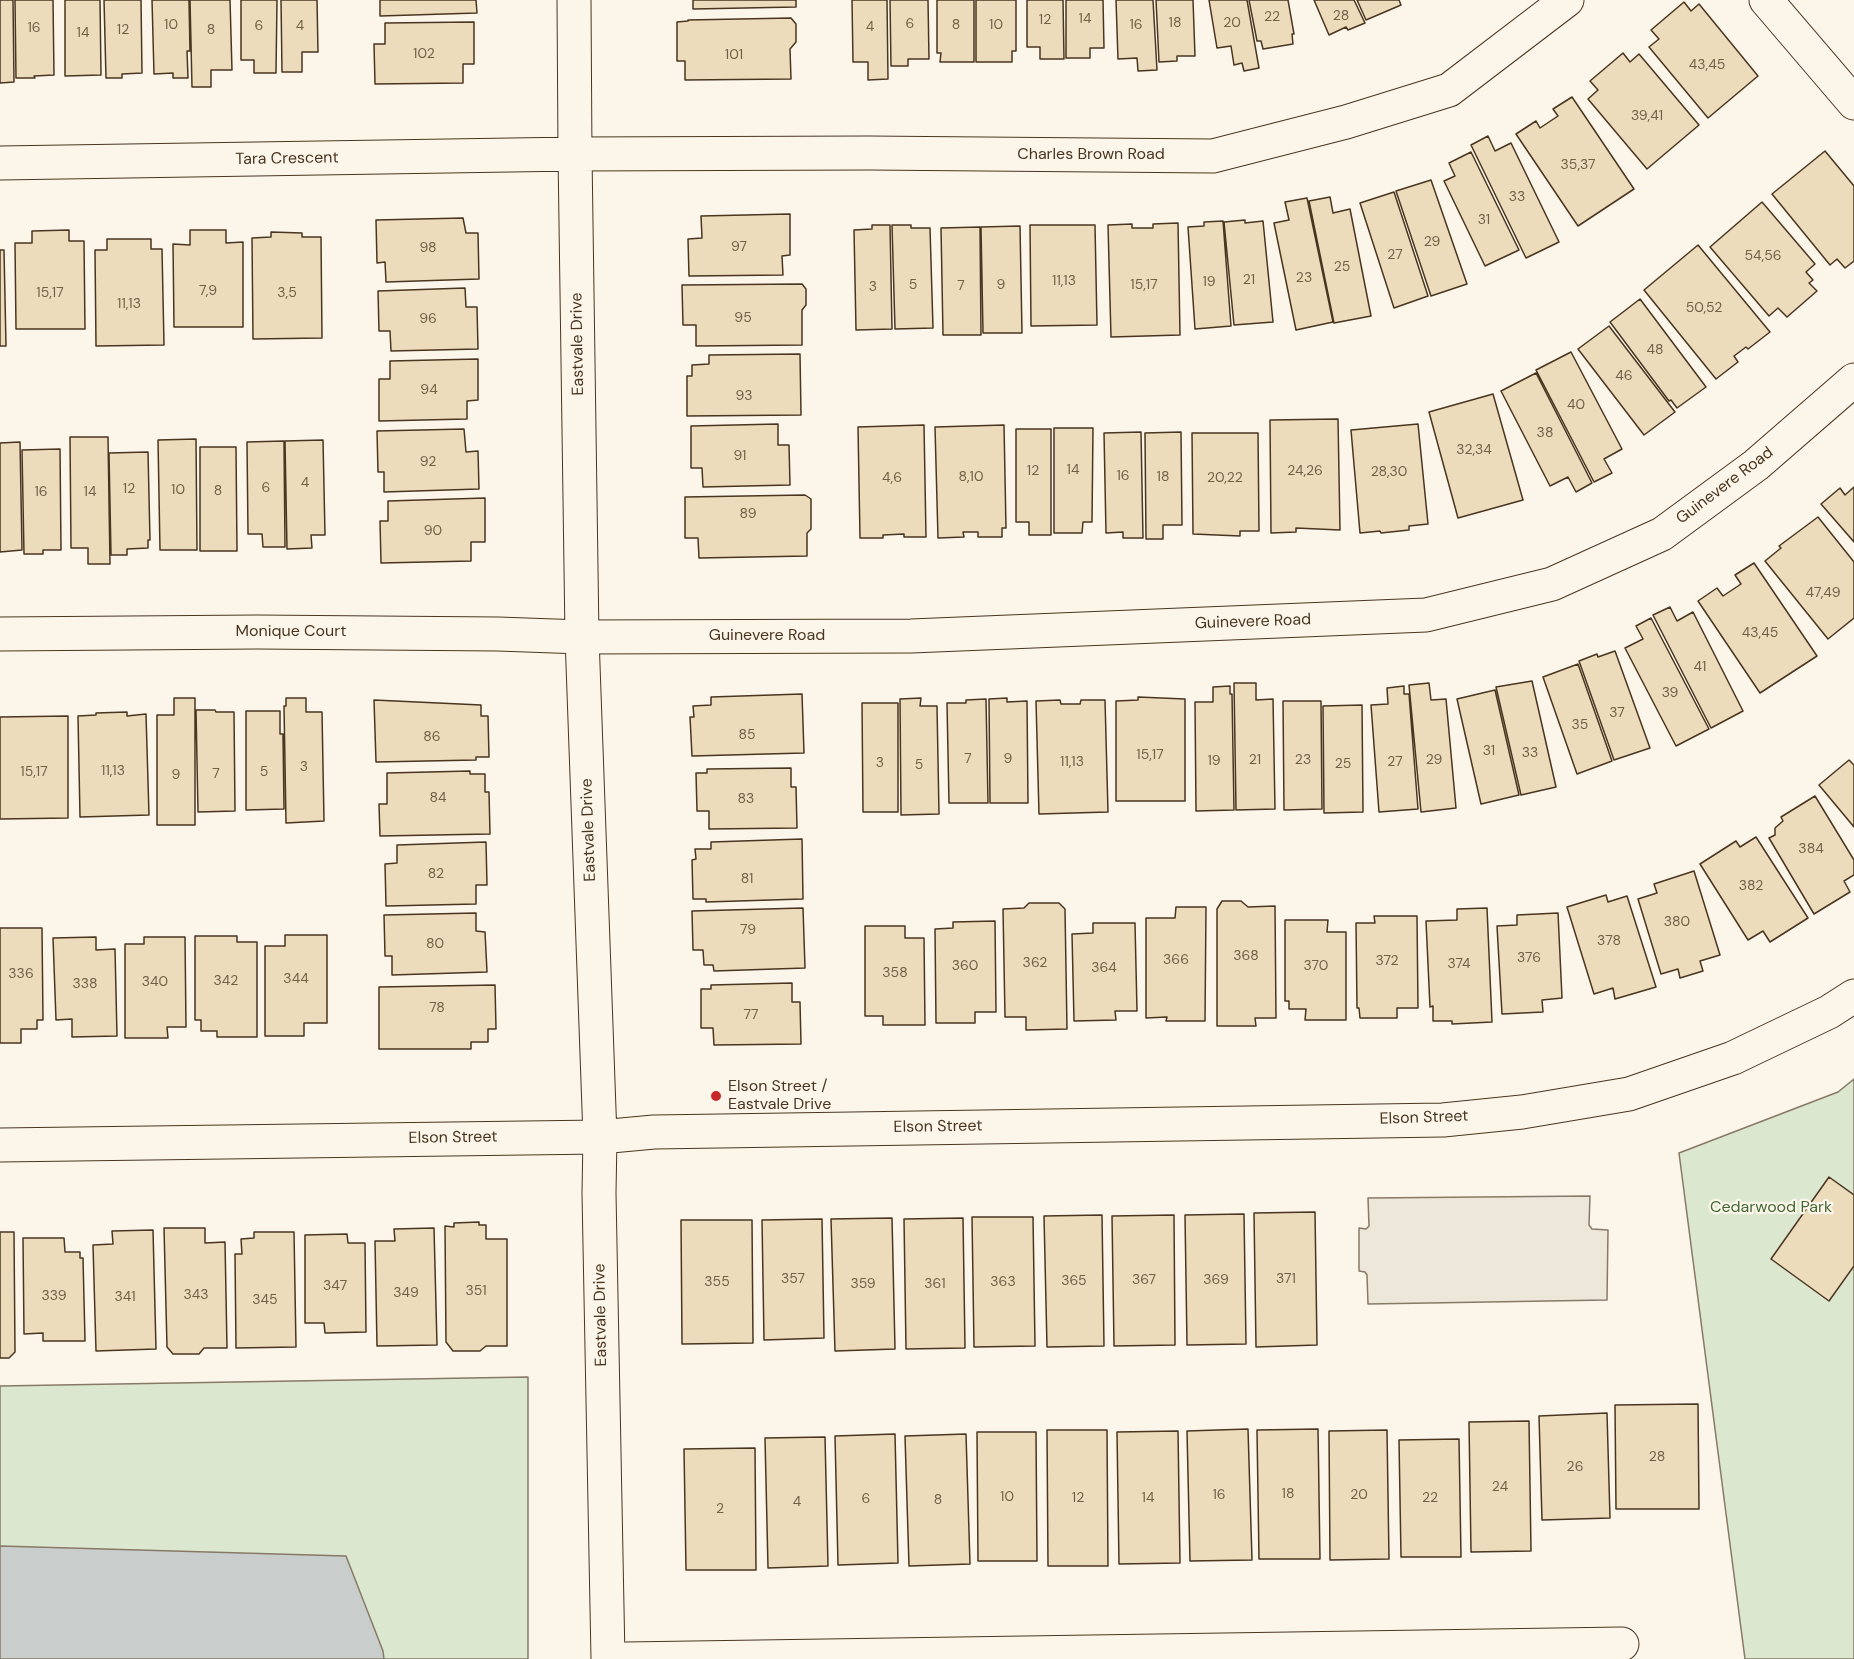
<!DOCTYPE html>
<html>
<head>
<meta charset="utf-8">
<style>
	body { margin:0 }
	canvas { display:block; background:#fbf6e9 }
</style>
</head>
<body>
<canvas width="1854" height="1659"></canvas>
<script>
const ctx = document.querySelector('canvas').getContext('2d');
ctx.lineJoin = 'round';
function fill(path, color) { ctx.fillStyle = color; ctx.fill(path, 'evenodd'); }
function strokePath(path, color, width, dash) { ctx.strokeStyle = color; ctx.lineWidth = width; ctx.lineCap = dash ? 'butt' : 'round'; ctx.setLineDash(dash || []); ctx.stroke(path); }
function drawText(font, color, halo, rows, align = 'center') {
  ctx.font = font + ' "DM Sans",sans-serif'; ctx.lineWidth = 4.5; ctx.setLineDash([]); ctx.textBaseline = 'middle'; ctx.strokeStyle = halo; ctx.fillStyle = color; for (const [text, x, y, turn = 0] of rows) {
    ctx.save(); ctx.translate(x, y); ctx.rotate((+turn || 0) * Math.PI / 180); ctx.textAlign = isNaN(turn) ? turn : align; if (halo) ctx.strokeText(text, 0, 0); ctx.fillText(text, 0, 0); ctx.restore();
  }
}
const green = new Path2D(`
	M1854,1079V1659H1745L1679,1153L1838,1092Z
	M528,1377V1659H0V1386Z`);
fill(green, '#dce7d0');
strokePath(green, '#887966', 1.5);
const parking = new Path2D(`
	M1590,1196L1589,1225L1592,1229L1608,1230L1607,1300L1368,1304L1367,1275L1365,1272L1359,1271V1228L1366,1229L1369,1226L1368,1198Z`);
fill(parking, '#ede7d9');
strokePath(parking, '#887966', 1.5);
const water = new Path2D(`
	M0,1546L346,1556L383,1651L384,1659H0Z`);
fill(water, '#c9cecd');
strokePath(water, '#887966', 1.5);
const building = new Path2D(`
	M0,0H13L14,82L0,83Z
	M15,0H53L54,75L34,76L35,78H16Z
	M65,0H100L101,75L65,76Z
	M104,0H141L142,73L122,74V78H106Z
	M152,0H189L190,51H187L188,78H173V73L154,74Z
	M190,0H230L232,70H211V87H192Z
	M241,0H277L276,73H254V60H241Z
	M281,0H317L318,52H302V72H282Z
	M380,0H476L477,13L380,16Z
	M693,0H796V7L693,9Z
	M852,0H887L888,79L868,80V62H853Z
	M890,0H928L929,59H908V66H891Z
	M937,0H974V62H940L941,53H937Z
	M976,0H1016V51H1012V62H976Z
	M1027,0H1063L1064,59H1040V47H1027Z
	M1066,0H1103L1104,48H1090V58H1066Z
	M1116,0H1153L1157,70L1138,71L1137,58L1118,59Z
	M1156,0H1193L1195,56H1177V61L1159,62Z
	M1209,0H1247L1259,68L1244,71L1242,63L1234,65L1231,46L1217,48Z
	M1249,0H1288L1294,34H1292L1293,44L1263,49L1261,41H1257Z
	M1314,0H1354L1365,23L1348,30L1346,27L1329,35Z
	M1357,0H1399L1401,5L1366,20Z
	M1684,2L1691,11L1699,4L1758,76L1708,118L1649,47L1659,39L1651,30Z
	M791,18L796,24V42L790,49L791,79L685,80V61H677V22L688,21V20Z
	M474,22V64H463V83L375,84L374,44H385V23Z
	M1623,53L1630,62L1639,54L1699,125L1647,169L1588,99L1598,90L1590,81Z
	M1572,97L1634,189L1578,226L1516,134L1536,121L1540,128L1558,116L1553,109Z
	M1488,136L1495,151L1511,143L1559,242L1526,258L1471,145Z
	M1825,151L1854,186V261L1845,268L1837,259L1830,265L1772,194Z
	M1471,152L1519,250L1485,266L1444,181L1455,176L1449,163Z
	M1431,180L1467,284L1431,296L1396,191Z
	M1394,192L1428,296L1394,308L1360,203Z
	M1330,197L1333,213L1350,209L1371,316L1334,323L1309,201Z
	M1307,198L1333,322L1296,330L1274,223L1289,220L1285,202Z
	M1762,202L1815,264L1806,272L1813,280L1809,283L1817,291L1787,317L1778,308L1769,316L1710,247Z
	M790,214V255L782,256L783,275L689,276L688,239L702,238L701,216Z
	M463,218L466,233H478L479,279L386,282L385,262L377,263L376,220Z
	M1245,220V223L1263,221L1273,322L1234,325L1224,222Z
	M1223,221L1231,326L1195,329L1188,227L1204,226V222Z
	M1178,223L1180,335L1111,337L1108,225L1132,224V228H1153V224Z
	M872,225H890L892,329L856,330L854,230L872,229Z
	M892,225H911V228H930L933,328L895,329Z
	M1030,225H1095L1097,325L1031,326Z
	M1020,226L1022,333H983L981,227Z
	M980,227L981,335H943L941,228Z
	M69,230V241H84L85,329H16L15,243H32V231Z
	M190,230H226V243L243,242V327H174L173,244L190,245Z
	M271,232L302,233V237H321L322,338L253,339L252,238L271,237Z
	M107,239H151V249H162L164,345L96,346L95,250H107Z
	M1698,245L1770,332L1748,349L1746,347L1734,356L1738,362L1716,379L1644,290Z
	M0,250H4L6,346H0Z
	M802,284L806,289V305L802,310V345L696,346V325H683L682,285Z
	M465,288L466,307H477L478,349L391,351L390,331H379L378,291Z
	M1640,299L1706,387L1677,408L1671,400L1669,401L1610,322Z
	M1609,326L1675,412L1644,435L1578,349Z
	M1571,352L1622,449L1604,459L1612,473L1594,482L1536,370Z
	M800,354L801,415L687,416V376H692V365L709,364V355Z
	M478,359V400L467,401V419L379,421V379H390V361Z
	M1536,373L1592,483L1576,492L1568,477L1550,486L1501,391Z
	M1493,394L1523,500L1458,518L1429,412Z
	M1338,419L1340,530L1296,528V532L1271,533L1270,420Z
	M778,424V445H789L790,485L703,487L702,468H691V426Z
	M1418,424L1428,524L1409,526V530L1381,533L1380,531L1360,533L1351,430Z
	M924,425L926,537H904V534L883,535V538H860L858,427Z
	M1004,425L1006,528H1002V537H978V532H963L964,537L938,538L935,427Z
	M1054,428H1093L1092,522H1083L1082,533H1054Z
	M464,429L466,452L478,451L479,489L384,492V472H378L377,431Z
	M1016,429H1051V535H1029V522H1016Z
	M1141,432L1143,538H1123V532L1106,533L1104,433Z
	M1181,432L1182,525H1163V539H1146L1145,433Z
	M1192,433H1258L1259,531H1240V536L1193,534Z
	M70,437H108L110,564H88V548H71Z
	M196,439L197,550H160L158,440Z
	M323,440L325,535H311L312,548L287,549L285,441Z
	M284,441L285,547H263L262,534H248L247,442Z
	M20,442L22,550L0,552V443Z
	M200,447H236L237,551H200Z
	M60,449L61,550H43V554H24L22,450Z
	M148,452L150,540H148V548L127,549V555H111L109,453Z
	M1854,487V542L1821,504L1840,488L1845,495Z
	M805,495L811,499V529L807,533V556L699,558L698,538H685V497Z
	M485,498V542H471V561L381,563L380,521H388V501Z
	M1818,517L1854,562V618L1828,639L1765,561L1781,548L1779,546Z
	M1754,563L1817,656L1760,693L1698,601L1717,588L1723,596L1741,584L1735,575Z
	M1670,607L1677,621L1693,612L1743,711L1711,728L1653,615Z
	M1651,618L1709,729L1676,746L1625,648L1643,639L1636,626Z
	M1615,651L1650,748L1614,760L1579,661L1597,654L1598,657Z
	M1578,664L1612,761L1577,774L1543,677Z
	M1532,681L1556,787L1521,795L1496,687Z
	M1234,683H1256V700L1273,699L1275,809L1236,810Z
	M1429,683L1431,700L1446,699L1456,808L1421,812L1409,685Z
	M1230,686V694H1232L1234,810L1196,811L1195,702H1213V687Z
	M1404,686V694H1409L1418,809L1379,812L1371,705L1388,704L1387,688Z
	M1495,690L1519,795L1481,804L1457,699Z
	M802,694L804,753L692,756L690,717H694L693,706L711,705V697Z
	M1138,697L1185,699V801H1116V701L1138,700Z
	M174,698H195V825H157V715H174Z
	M286,698H306V712H322L324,821L286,823L284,706H286Z
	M921,698L920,706H937L939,814L901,815L900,699Z
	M1007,698V702L1027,701L1028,803H990L989,699Z
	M986,699L988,803H949L947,703H966V700Z
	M374,700L481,705V716H488L489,757H476V760L376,762Z
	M1060,700L1061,704H1080L1081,700H1105L1108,812L1039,814L1036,701Z
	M1283,701H1321L1322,809L1284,810Z
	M862,703H898V812H863Z
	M1362,705L1363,812L1324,813L1323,706Z
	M196,710H215L216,712H234L235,811L198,812Z
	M246,711H280V734H283L284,809L246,810Z
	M127,712V716L146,714L149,815L80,817L78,716L96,715V713Z
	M68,716V818L0,819V717Z
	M1849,760L1854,765V827L1819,785Z
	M791,768V787H796L797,828L709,829V811H697L696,773H707V769Z
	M470,771V774H485V792H489L490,834L380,836L379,804H387V773Z
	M1815,796L1854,860V875L1844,881L1850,892L1814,914L1769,838L1775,835V828L1783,821L1781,817Z
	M1756,837L1808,918L1770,942L1763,931L1748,940L1700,864L1736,841L1740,847Z
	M802,839L803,899L706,902V899H693L692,860L696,859L695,849H711V842Z
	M486,842L487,885H476V904L386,906L385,864L397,863V845Z
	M1694,871L1720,955L1700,961L1703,971L1680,978L1678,969L1661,974L1638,899L1657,893L1654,884Z
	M1606,895L1608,902L1627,896L1656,987L1615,999L1613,988L1594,994L1567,907Z
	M1222,901H1241L1248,907L1275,906L1276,1018H1255L1256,1026H1217V909Z
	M1029,903H1059L1065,909L1067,1029L1026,1030V1017H1005L1003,909L1024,908Z
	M1176,907H1206L1205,1021H1166L1167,1017L1146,1018V918H1175Z
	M803,908L805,968L714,971L713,965H704L703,950H693L692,911Z
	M1487,908L1492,1022L1452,1024V1021H1433V1006L1430,1007L1426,921L1457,920V909Z
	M476,913V931L485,932L487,972L392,975V956H385L384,915Z
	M1558,913L1562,998L1542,1000L1543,1012L1502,1014L1497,926L1517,925V915Z
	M1374,916H1417L1418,1008H1397V1018H1360L1359,1008H1357L1356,923H1375Z
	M1285,920H1328L1327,932H1346V1020H1305L1306,1009H1289V1001H1285Z
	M995,921L996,1012H975V1023H936L935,929L953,928V922Z
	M1093,923H1135L1137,1011H1115L1116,1020L1074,1021L1072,934L1093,933Z
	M865,926H905V938H924L925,1025H883V1016H865Z
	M0,928H42L43,1020H37V1029H21V1043H0Z
	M285,935H327V1023H304V1036H265V946H285Z
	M195,936H237V942H257V1037H217V1031H201V1020H195Z
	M96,937V950L115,949L117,1036L72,1037V1019L56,1020L53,938Z
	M144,937H185L186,1027H167L168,1038H125V944H144Z
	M792,983V1002H800L801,1044L714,1045L713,1028H701V989H711V985Z
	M495,985L496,1029H488V1042H471V1049H379V987Z
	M1829,1177L1854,1195V1266L1829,1301L1771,1259Z
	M1315,1212L1317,1345L1256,1347L1254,1213Z
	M1244,1214L1246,1344L1187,1345L1185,1215Z
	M1102,1215L1104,1346L1047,1347L1044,1216Z
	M1174,1215L1175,1345L1114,1346L1112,1216Z
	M972,1217H1033L1035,1346L974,1347Z
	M892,1218L895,1349L835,1351L831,1219Z
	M963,1218L965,1348L906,1349L904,1219Z
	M822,1219L824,1338L764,1340L762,1220Z
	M681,1220H752L753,1343L682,1344Z
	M479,1222V1225H486V1239H507V1346H486L480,1351H453L446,1342L445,1226L454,1227V1223Z
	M164,1228H205V1243L225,1242L227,1348H204L199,1354H173L167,1347Z
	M434,1228L437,1345L377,1346L375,1241H395L394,1229Z
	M153,1230L156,1349L96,1351L93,1245L113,1244L112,1231Z
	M0,1232H14L15,1352L9,1358H0Z
	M254,1232H294L296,1347L236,1348L235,1254H242L241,1239L254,1238Z
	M347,1234L348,1243H365L366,1332L325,1333L324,1323H305V1235Z
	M23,1238H64L65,1252H80V1258H83L85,1341H43V1333L24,1334Z
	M1698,1404L1699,1509H1616L1615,1405Z
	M1607,1413L1610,1518L1542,1520L1539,1416Z
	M1529,1421L1531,1551L1471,1552L1469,1422Z
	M1248,1429L1252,1560L1190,1561L1187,1431Z
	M1318,1429L1320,1559H1259L1257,1430Z
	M1047,1430H1107L1108,1566H1048Z
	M1387,1430L1389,1559L1330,1560L1329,1431Z
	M1178,1431L1180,1563L1119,1564L1117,1432Z
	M977,1432H1036L1037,1561H978Z
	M895,1434L898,1563L838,1565L835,1436Z
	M966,1434L970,1564L909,1566L905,1436Z
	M825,1437L828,1566L768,1568L765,1438Z
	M1459,1439L1461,1557H1401L1399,1440Z
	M755,1448L756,1570H686L684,1449Z`);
fill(building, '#ecdcbc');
strokePath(building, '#4a3520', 1.5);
const minor = new Path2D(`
	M574,0L575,154L582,637L600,1137L599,1193L608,1659
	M1766,0L1854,103
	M0,163L575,154L869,153L1213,156L1346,122L1449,90L1567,0
	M0,634L257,632L498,634L582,637L911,636L1426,615L1552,584L1662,534L1756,465L1854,380
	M0,1145L600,1137L654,1132L1443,1120L1522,1112L1629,1094L1733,1058L1829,1012L1854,996
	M626,1659L1622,1644`);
strokePath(minor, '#4a3520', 35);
strokePath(minor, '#fbf6e9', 33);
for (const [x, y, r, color] of [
	[716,1096,6,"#c62828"]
]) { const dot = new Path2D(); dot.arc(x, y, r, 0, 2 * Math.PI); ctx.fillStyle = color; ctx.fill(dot); strokePath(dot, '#fbf6e9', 2); }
drawText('14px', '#725f47', null, [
	["28",1341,16],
	["22",1272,17],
	["14",1085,19],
	["12",1045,20],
	["18",1175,23],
	["20",1232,23],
	["6",910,24],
	["10",171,25],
	["8",956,25],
	["10",996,25],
	["16",1136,25],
	["6",259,26],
	["4",300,26],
	["4",870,27],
	["16",34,28],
	["12",123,30],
	["8",211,30],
	["14",83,33],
	["102",424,54],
	["101",734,55],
	["43,45",1707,65],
	["39,41",1647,116],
	["35,37",1578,165],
	["33",1517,197],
	["31",1484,220],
	["29",1432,242],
	["97",739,247],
	["98",428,248],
	["27",1395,255],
	["54,56",1763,256],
	["25",1342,267],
	["23",1304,278],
	["21",1249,280],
	["11,13",1064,281],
	["19",1209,282],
	["5",913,285],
	["9",1001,285],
	["15,17",1144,285],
	["7",961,286],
	["3",873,287],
	["7,9",208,291],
	["15,17",50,293],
	["3,5",287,293],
	["11,13",129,304],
	["50,52",1704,308],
	["95",743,318],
	["96",428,319],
	["48",1655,350],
	["46",1624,376],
	["94",429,390],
	["93",744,396],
	["40",1576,405],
	["38",1545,433],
	["32,34",1474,450],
	["91",740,456],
	["92",428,462],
	["14",1073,470],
	["12",1033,471],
	["24,26",1305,471],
	["28,30",1389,472],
	["16",1123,476],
	["8,10",971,477],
	["18",1163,477],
	["4,6",892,478],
	["20,22",1225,478],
	["4",305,483],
	["6",266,488],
	["12",129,489],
	["10",178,490],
	["8",218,491],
	["16",41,492],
	["14",90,492],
	["89",748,514],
	["90",433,531],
	["47,49",1823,593],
	["43,45",1760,633],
	["41",1700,667],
	["39",1670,693],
	["37",1617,713],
	["35",1580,725],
	["85",747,735],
	["86",432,737],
	["31",1489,751],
	["33",1530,753],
	["15,17",1150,755],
	["7",968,759],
	["9",1008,759],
	["21",1255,760],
	["23",1303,760],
	["29",1434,760],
	["19",1214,761],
	["11,13",1072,762],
	["27",1395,762],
	["3",880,763],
	["25",1343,764],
	["5",919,765],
	["3",304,767],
	["11,13",113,771],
	["15,17",34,772],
	["5",264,772],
	["7",216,774],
	["9",176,775],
	["84",438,798],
	["83",746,799],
	["384",1811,849],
	["82",436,874],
	["81",747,879],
	["382",1751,886],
	["380",1677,922],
	["79",748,930],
	["378",1609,941],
	["80",435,944],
	["368",1246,956],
	["376",1529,958],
	["366",1176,960],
	["372",1387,961],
	["362",1035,963],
	["374",1459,964],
	["360",965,966],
	["370",1316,966],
	["364",1104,968],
	["358",895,973],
	["336",21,974],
	["344",296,979],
	["342",226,981],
	["340",155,982],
	["338",85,984],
	["78",437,1008],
	["77",751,1015],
	["357",793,1279],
	["371",1286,1279],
	["367",1144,1280],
	["369",1216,1280],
	["365",1074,1281],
	["355",717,1282],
	["363",1003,1282],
	["359",863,1284],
	["361",935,1284],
	["347",335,1286],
	["351",476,1291],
	["349",406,1293],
	["343",196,1295],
	["339",54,1296],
	["341",125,1297],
	["345",265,1300],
	["28",1657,1457],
	["26",1575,1467],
	["24",1500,1487],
	["18",1288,1494],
	["16",1219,1495],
	["20",1359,1495],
	["10",1007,1497],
	["12",1078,1498],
	["14",1148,1498],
	["22",1430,1498],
	["6",866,1499],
	["8",938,1500],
	["4",797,1502],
	["2",720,1509]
]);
drawText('16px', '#4a3520', '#fbf6e9', [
	["Charles Brown Road",1091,155],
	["Tara Crescent",287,159,-1],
	["Eastvale Drive",578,344,-91],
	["Guinevere Road",1725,486,-37],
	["Guinevere Road",1253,622,-2],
	["Monique Court",291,632],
	["Guinevere Road",767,636],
	["Eastvale Drive",589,830,-92],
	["Elson Street",1424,1118,-2],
	["Elson Street",938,1127,-1],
	["Elson Street",453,1138,-1],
	["Eastvale Drive",601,1315,-91]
]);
drawText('16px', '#4a3520', '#fbf6e9', [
	["Elson Street /",728,1087],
	["Eastvale Drive",728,1105]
], 'left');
drawText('16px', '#436837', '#fbf6e9', [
	["Cedarwood Park",1771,1208]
]);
</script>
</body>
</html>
